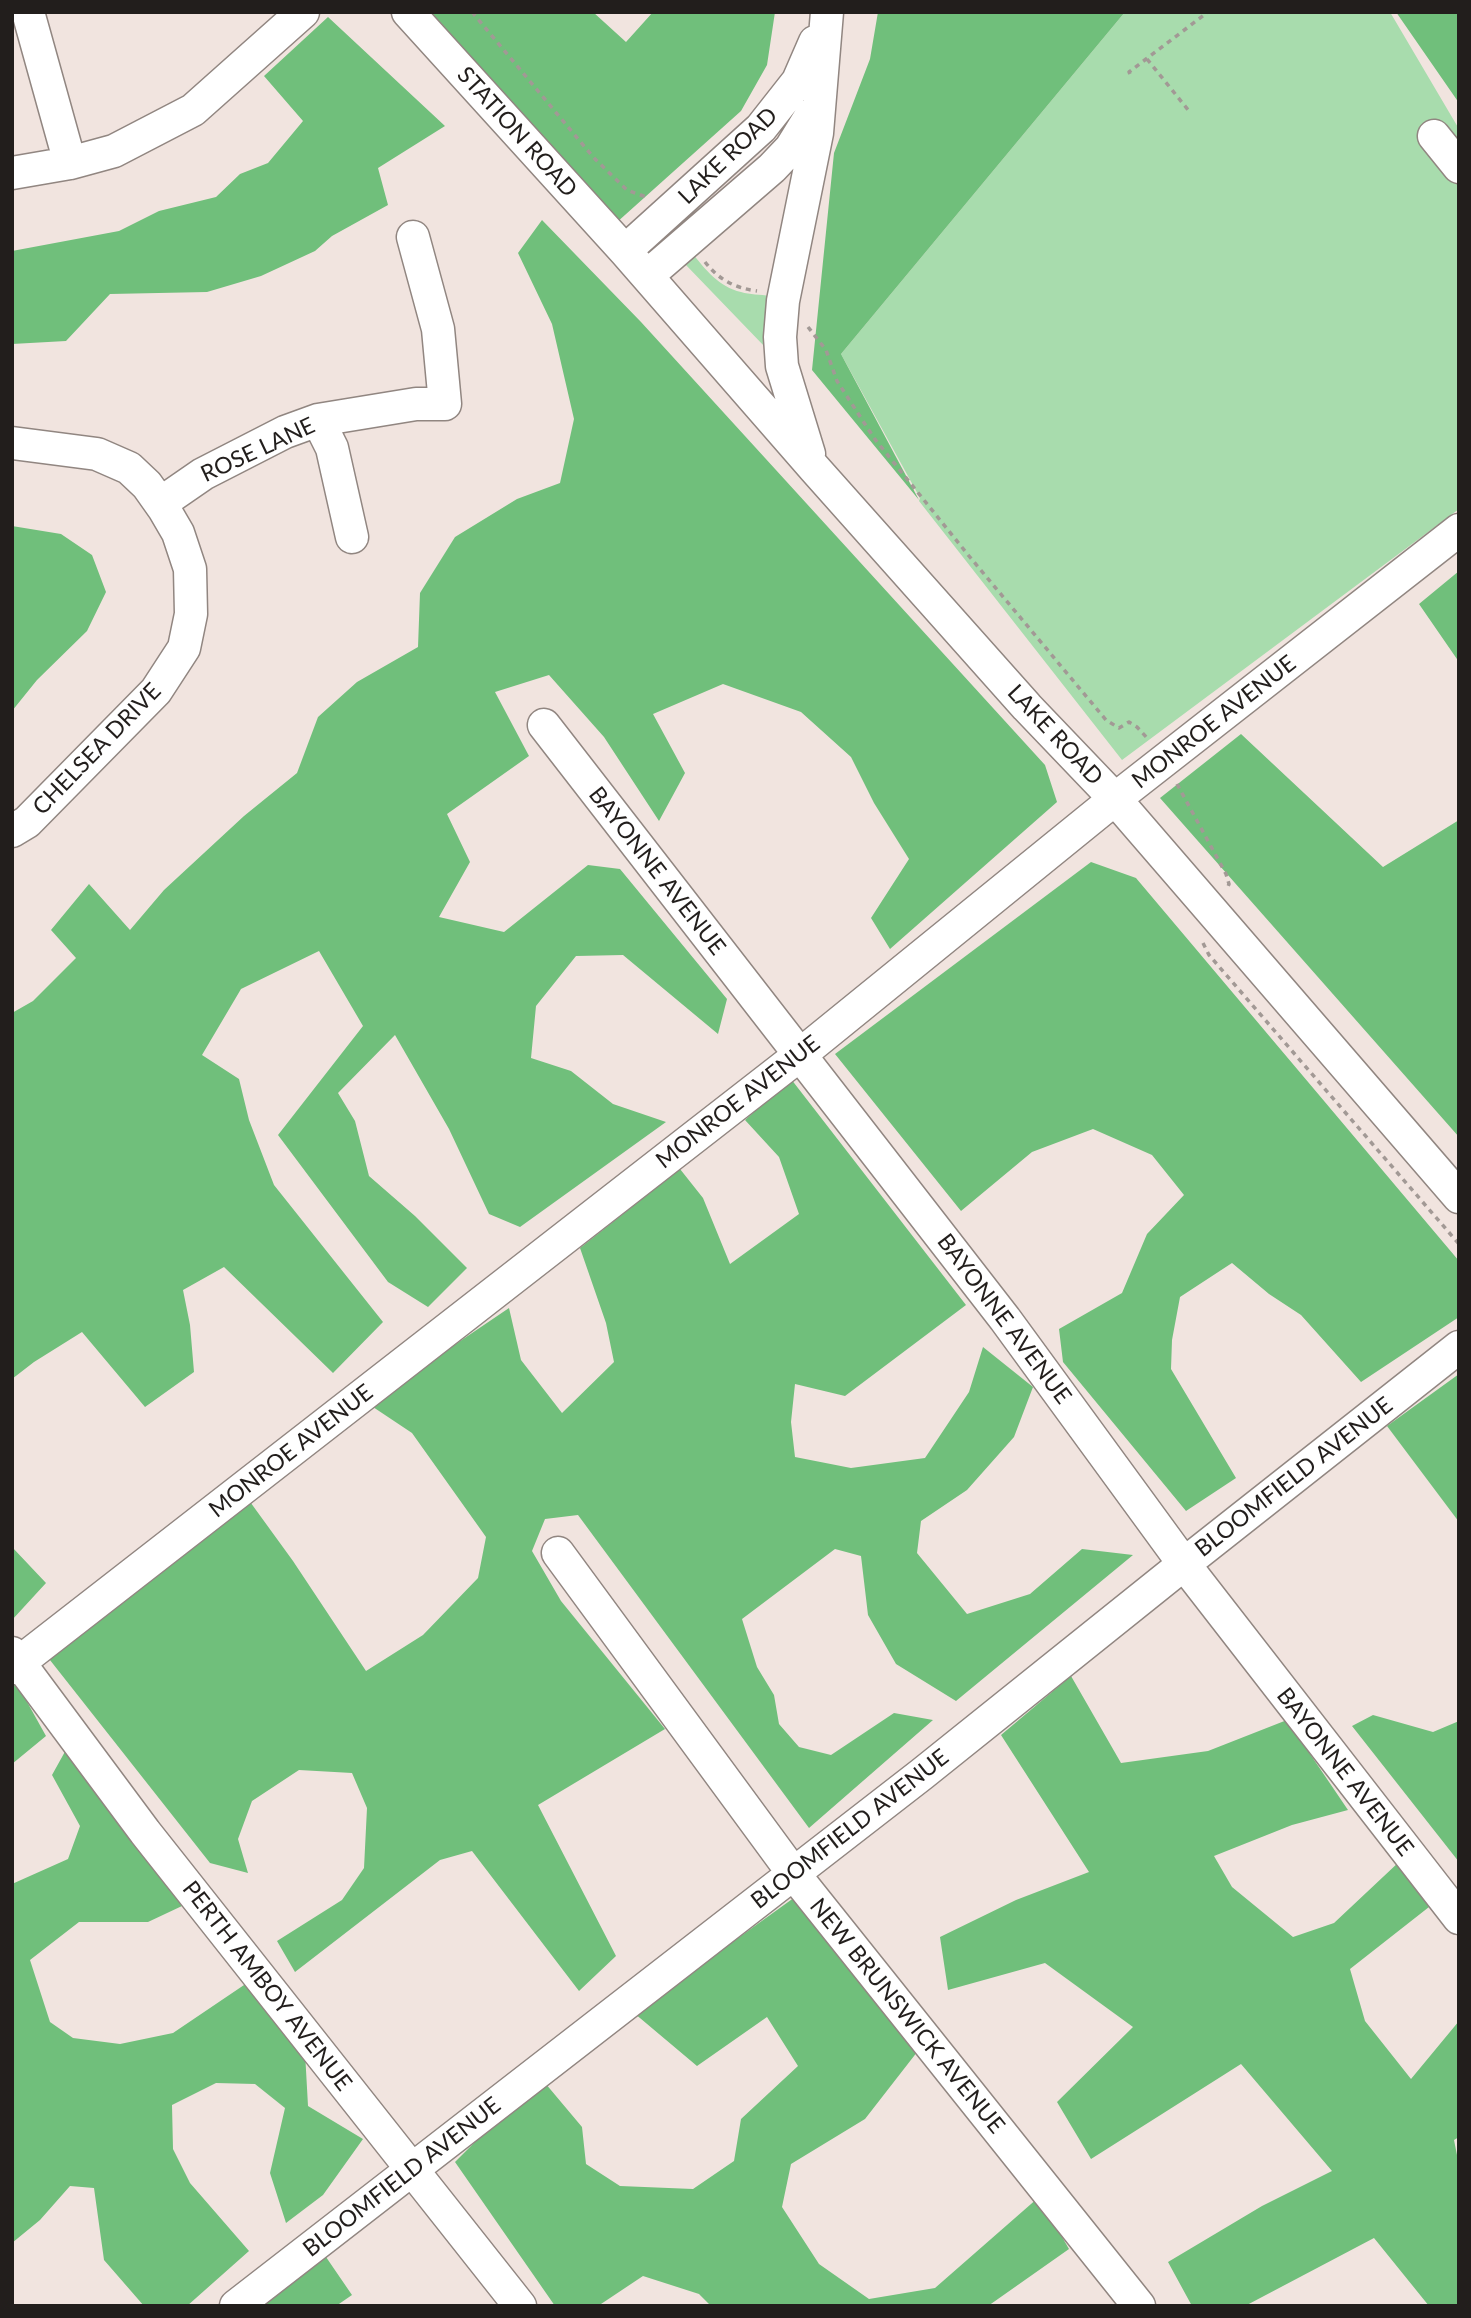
<!DOCTYPE html>
<html>
<head>
<meta charset="utf-8">
<style>
	body { margin:0 }
	#map { position:relative; width:1471px; height:2318px; overflow:hidden; background:#f1e4df; font-family:Lato,sans-serif }
	canvas { display:block }
	.frame { position:absolute; inset:0; border:14px solid #221e1c; pointer-events:none }
</style>
</head>
<body>
<div id="map">
<canvas width="1471" height="2318"></canvas>
<div class="frame"></div>
</div>
<script>
const ctx = document.querySelector('canvas').getContext('2d');
ctx.lineJoin = 'round';
function fill(path, color) { ctx.fillStyle = color; ctx.fill(path, 'evenodd'); }
function strokePath(path, color, width, dash) { ctx.strokeStyle = color; ctx.lineWidth = width; ctx.lineCap = dash ? 'butt' : 'round'; ctx.setLineDash(dash || []); ctx.stroke(path); }
function drawText(font, color, halo, rows, align = 'center') {
  ctx.font = font + ' Lato,sans-serif'; ctx.lineWidth = 5; ctx.setLineDash([]); ctx.textBaseline = 'middle'; ctx.strokeStyle = halo; ctx.fillStyle = color; for (const [text, x, y, turn = 0] of rows) {
    ctx.save(); ctx.translate(x, y); ctx.rotate((+turn || 0) * Math.PI / 180); ctx.textAlign = isNaN(turn) ? turn : align; if (halo) ctx.strokeText(text, 0, 0); ctx.fillText(text, 0, 0); ctx.restore();
  }
}
fill(new Path2D(`
	M1125,12H1390L1459,129V509L1122,760L919,501L920,498L841,354Z
	M692,253C705,269 719,287 741,292C750,295 760,294 770,296L765,347L685,264Z`), '#a8dcad');
fill(new Path2D(`
	M406,12H593L626,42L653,12H775L767,65L741,111L606,232Z
	M878,12H1125L841,354L919,500L812,370L834,153L870,59Z
	M1396,12H1459V103Z
	M328,17L445,126L378,168L388,205L332,236L315,251L261,276L207,292L110,294L66,341L12,344V251L119,231L159,211L216,197L240,174L268,163L303,121L264,76Z
	M542,220L641,322L1045,765L1057,802L890,949L871,918L909,859L874,803L851,757L801,712L723,684L653,714L685,773L659,821L604,737L549,675L495,692L529,756L447,814L470,862L439,917L504,932L588,865L620,869L727,999L718,1034L623,955L576,956L536,1006L531,1058L571,1071L613,1104L666,1122L520,1227L489,1214L449,1129L395,1035L338,1093L355,1121L369,1176L415,1216L467,1268L428,1307L388,1282L278,1135L363,1026L319,951L241,989L202,1055L239,1079L249,1120L274,1185L383,1322L333,1373L224,1267L183,1290L190,1325L194,1372L145,1407L82,1332L34,1362L12,1379V1013L33,1001L76,958L51,930L89,884L130,930L164,890L244,816L297,773L318,717L357,682L418,647L420,593L455,537L517,499L560,483L574,419L552,324L518,253Z
	M12,526L61,534L92,555L106,592L87,631L37,680L12,711Z
	M1459,571V662L1419,604Z
	M1241,734L1383,867L1459,820V1137L1160,798Z
	M1091,862L1136,878L1459,1261V1317L1361,1382L1301,1315L1269,1294L1232,1263L1180,1297L1172,1340L1171,1369L1236,1478L1186,1511L1063,1362L1059,1329L1122,1293L1147,1234L1184,1195L1152,1155L1093,1129L1032,1152L961,1211L835,1054Z
	M791,1079L966,1305L845,1396L795,1384L791,1422L795,1457L851,1468L925,1458L969,1392L983,1347L1033,1387L1014,1437L967,1490L921,1521L917,1553L967,1614L1030,1594L1082,1549L1133,1555L956,1701L896,1664L868,1615L861,1556L835,1549L742,1619L757,1667L774,1695L779,1724L799,1747L831,1755L894,1713L933,1720L809,1828L578,1515L545,1519L532,1551L561,1601L665,1729L538,1805L616,1956L579,1991L472,1851L440,1860L295,1972L277,1941L342,1900L364,1868L367,1808L352,1773L299,1770L252,1801L238,1839L248,1873L210,1863L46,1655L248,1499L293,1561L366,1671L423,1635L478,1578L486,1537L412,1433L373,1407L413,1373L509,1308L521,1360L562,1413L614,1362L606,1323L580,1248L680,1169L703,1198L730,1264L799,1214L779,1157L745,1120Z
	M1459,1374V1522L1387,1426Z
	M12,1547L46,1583L12,1620Z
	M1071,1676L1121,1763L1208,1751L1287,1720L1348,1810L1292,1825L1214,1856L1232,1887L1293,1937L1334,1923L1400,1861L1429,1907L1350,1969L1365,2021L1411,2079L1459,2021V2137L1454,2140L1459,2165V2306H1429L1374,2238L1245,2306H1192L1168,2262L1262,2206L1332,2171L1241,2064L1091,2159L1057,2102L1133,2027L1045,1963L948,1990L940,1937L1016,1900L1089,1872L1001,1735Z
	M16,1682L46,1736L12,1764V1685Z
	M1373,1715L1433,1732L1459,1721V1862L1352,1726Z
	M67,1748L182,1906L148,1922H79L30,1960L50,2022L73,2038L120,2044L173,2033L247,1983L305,2052L308,2106L363,2139L323,2195L286,2223L270,2173L285,2108L255,2084L216,2083L172,2105L173,2149L190,2183L249,2251L187,2306H144L104,2260L94,2188L70,2186L40,2220L12,2243V1884L68,1859L80,1826L52,1775Z
	M802,1892L921,2047L865,2119L791,2164L782,2207L819,2264L869,2299L935,2288L1039,2197L1069,2249L988,2306H711L699,2294L643,2276L598,2306H555L455,2162L540,2077L582,2127L586,2164L620,2186L693,2189L734,2161L741,2119L798,2066L767,2017L697,2066L634,2013Z
	M326,2257L352,2295L336,2306H259Z`), '#70bf7b');
const minor = new Path2D(`
	M28,12L70,163
	M408,12L625,251L815,469L1027,707L1115,799L1459,1197
	M1434,136L1459,167
	M12,173L70,163L114,151L193,110L303,12
	M625,251L761,128L798,81L815,42
	M647,276L772,168L791,148L812,114
	M318,420L332,448L352,537
	M12,443L97,454L129,468L147,485L164,509L178,533L190,569L191,614L184,648L156,691L27,822L12,831
	M809,454L782,366L780,337L783,301L817,133L827,12
	M161,503L203,474L285,432L318,420L416,404H445L438,329L413,237
	M544,725L1005,1319L1184,1564L1459,1918
	M558,1553L793,1873L1139,2306
	M12,1653L145,1832L520,2306
	M12,1668L801,1054L1115,799L1459,530
	M236,2306L922,1774L1184,1564L1459,1347`);
strokePath(minor, '#918681', 35);
strokePath(new Path2D(`
	M472,12L594,158L627,190L646,197
	M1147,59L1189,111
	M1130,74L1129,72L1208,12
	M705,262C719,280 735,288 757,291
	M808,327L826,350L837,381L874,438L969,556L1106,720L1119,728L1129,722L1137,727L1149,740
	M1177,784L1226,874L1229,884L1227,889
	M1203,943L1209,955L1459,1244`), '#a29995', 3.5, [5, 5]);
strokePath(minor, '#fff', 32);
drawText('23px', '#221e1c', '#fff', [
	["STATION ROAD",517,132,48],
	["LAKE ROAD",728,156,-44],
	["ROSE LANE",258,450,-25],
	["MONROE AVENUE",1214,722,-38],
	["LAKE ROAD",1055,735,47],
	["CHELSEA DRIVE",97,749,-46],
	["BAYONNE AVENUE",657,871,52],
	["MONROE AVENUE",738,1102,-38],
	["BAYONNE AVENUE",1004,1319,53],
	["MONROE AVENUE",291,1451,-38],
	["BLOOMFIELD AVENUE",1294,1477,-38],
	["BAYONNE AVENUE",1345,1772,52],
	["BLOOMFIELD AVENUE",850,1829,-38],
	["PERTH AMBOY AVENUE",267,1986,52],
	["NEW BRUNSWICK AVENUE",907,2016,51],
	["BLOOMFIELD AVENUE",402,2177,-38]
]);
</script>
</body>
</html>
